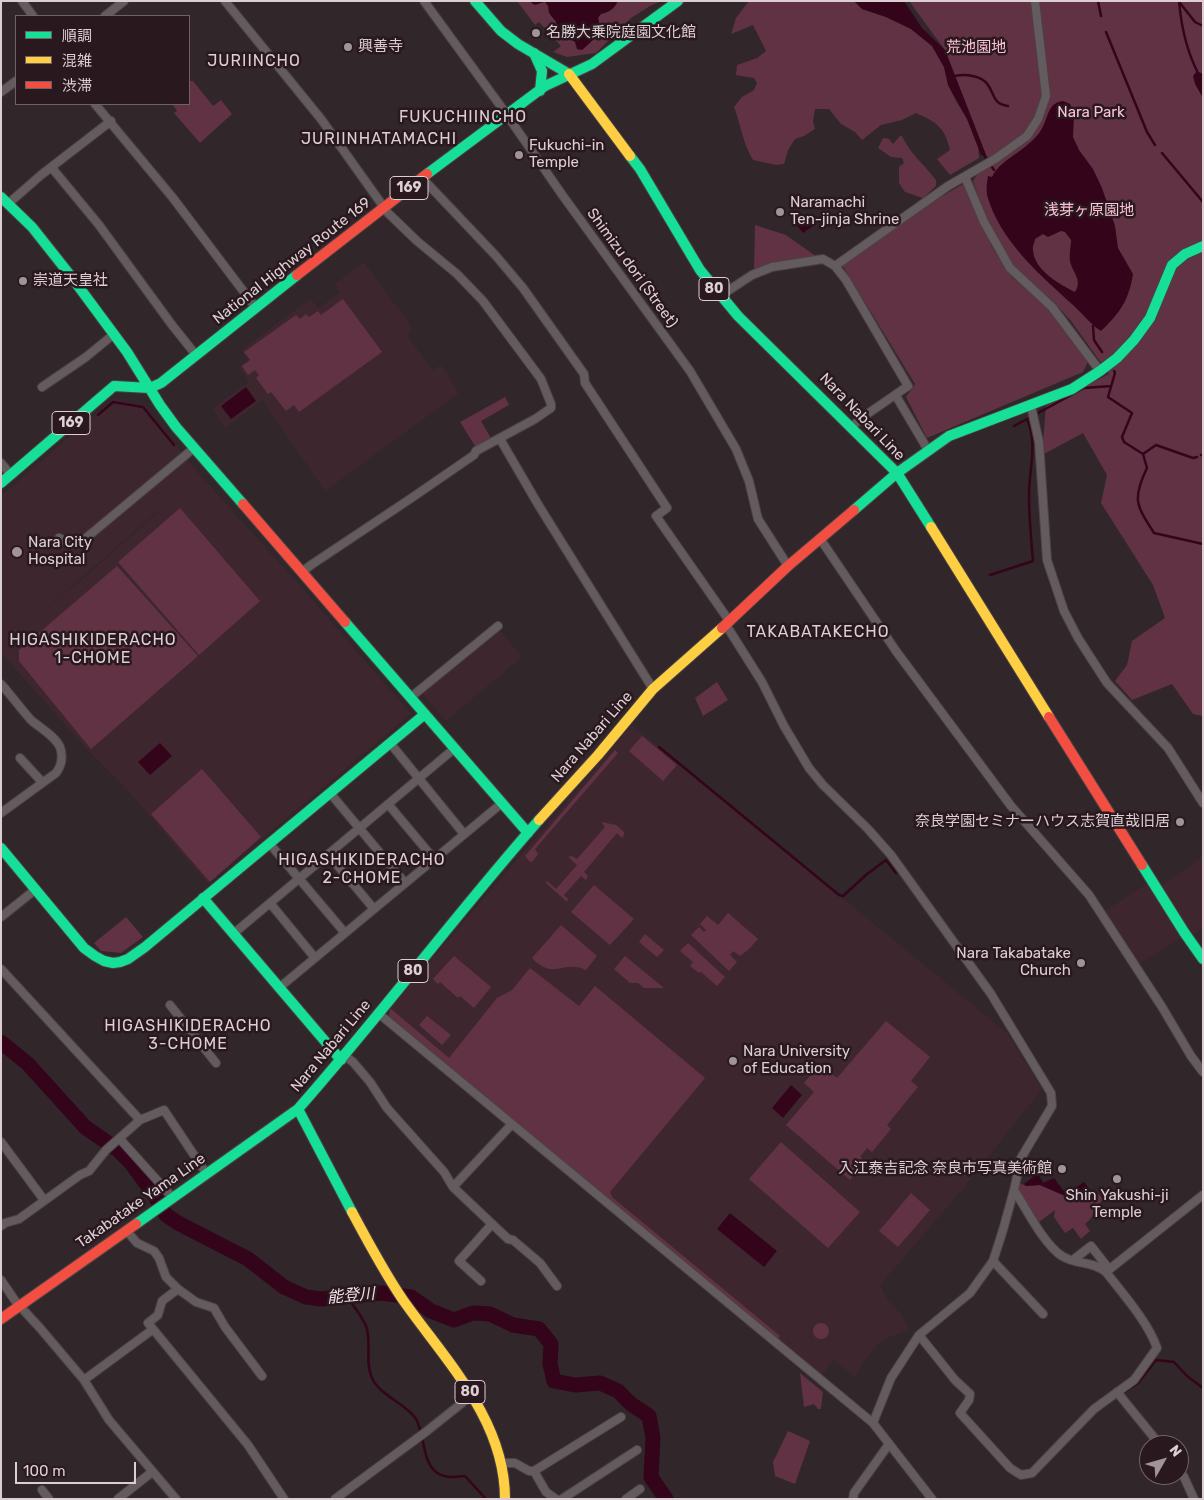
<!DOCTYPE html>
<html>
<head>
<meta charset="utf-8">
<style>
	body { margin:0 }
	#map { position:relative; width:1204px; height:1500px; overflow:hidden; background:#312629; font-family:Rubik,"Noto Sans JP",sans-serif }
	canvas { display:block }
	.frame { position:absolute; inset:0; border:2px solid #dccfd3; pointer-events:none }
	.legend { position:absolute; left:15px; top:15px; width:175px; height:90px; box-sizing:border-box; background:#2a181f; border:1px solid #716167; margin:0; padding:6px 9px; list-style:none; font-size:15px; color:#dccfd3 }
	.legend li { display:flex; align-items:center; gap:10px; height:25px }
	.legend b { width:25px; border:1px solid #716167 }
	.north { position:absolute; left:1139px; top:1435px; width:50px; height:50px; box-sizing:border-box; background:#2a181f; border:1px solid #716167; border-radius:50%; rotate:52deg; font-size:14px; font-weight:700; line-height:20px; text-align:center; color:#dccfd3 }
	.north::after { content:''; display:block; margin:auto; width:18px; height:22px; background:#a09498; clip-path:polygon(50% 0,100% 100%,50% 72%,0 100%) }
	.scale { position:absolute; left:15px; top:1462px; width:121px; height:22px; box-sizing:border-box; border:2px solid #dccfd3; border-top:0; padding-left:6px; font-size:15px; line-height:18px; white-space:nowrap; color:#dccfd3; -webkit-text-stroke:4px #2a181f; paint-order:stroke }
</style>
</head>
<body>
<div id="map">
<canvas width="1204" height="1500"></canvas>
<div class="frame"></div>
<ul class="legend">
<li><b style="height:6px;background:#16e098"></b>順調</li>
<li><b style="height:6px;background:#ffcf43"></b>混雑</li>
<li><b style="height:6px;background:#f24e42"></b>渋滞</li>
</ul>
<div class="north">N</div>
<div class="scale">100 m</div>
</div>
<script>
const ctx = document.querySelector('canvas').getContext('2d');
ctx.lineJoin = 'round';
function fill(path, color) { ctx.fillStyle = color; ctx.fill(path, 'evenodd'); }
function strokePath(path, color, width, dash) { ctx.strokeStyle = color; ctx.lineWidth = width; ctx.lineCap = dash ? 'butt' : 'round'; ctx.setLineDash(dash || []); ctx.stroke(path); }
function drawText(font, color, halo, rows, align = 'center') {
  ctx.font = font + ' Rubik,"Noto Sans JP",sans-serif'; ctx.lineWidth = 5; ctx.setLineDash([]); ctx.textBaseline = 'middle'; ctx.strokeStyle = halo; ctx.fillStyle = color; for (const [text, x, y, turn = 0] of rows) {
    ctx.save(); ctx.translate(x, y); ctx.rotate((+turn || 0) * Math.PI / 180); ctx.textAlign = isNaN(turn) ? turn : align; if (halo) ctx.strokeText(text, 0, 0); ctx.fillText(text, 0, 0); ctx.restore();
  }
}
fill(new Path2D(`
	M364,262L410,325L411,332L407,335L432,370L441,365L459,393L325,491L262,400L225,428L213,408L249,382L239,367L249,360L241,350L310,299L319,308L340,292L335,284Z
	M113,399L144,405L200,475L294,579L411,714L208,884L130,793L84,746L1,653V496ZM159,511L96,567L37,617L158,511Z
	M499,629L522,657L446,721L421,692Z
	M632,725L1007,1033L1042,1089L962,1190L880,1285L887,1299L901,1314L909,1330L889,1337L879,1343L863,1361L855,1378L834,1360L820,1377L389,1016L390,1008Z
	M1203,856V928L1188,938L1186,935L1138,964L1105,911L1152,880L1158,888Z`), '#3e262e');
fill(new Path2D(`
	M517,1H661L650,6L631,18L596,53L567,57L553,52L561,46L559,44L539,22L535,25Z
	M749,1H854L862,9L886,17L911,29L932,46L944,67L948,85L956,101L967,119L978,146L979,158L950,175L937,159L950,150C945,127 936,122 916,113L902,120L881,125L862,140L855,132L841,124L829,109H815L813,121L815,129L804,136L795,139L788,150L784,164L776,165L753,160C743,144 741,125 734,107L742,97L754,90L757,83L754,78L736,75L737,65L757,58L766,51L753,25L731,34L736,18Z
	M909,1H1203V716L1193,714L1172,684L1132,700L1115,681L1127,665L1132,641L1165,618L1153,585L1101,503L1107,475L1083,433L1042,455L1046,406L1109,374L1071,321L1050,298L1021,277L1012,264L987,221L973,181L978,173L992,164L986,155L945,50Z
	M189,81H193L213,106L221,100L232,114L200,143L174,113L177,111L172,104H189Z
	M900,136H902C911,155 924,164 936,180V186L923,198L905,192L899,183V167L904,163L902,158L891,157L878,148L883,138L889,139L893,144Z
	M963,184L992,247L1011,276L1056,316L1089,359L1083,372L927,438L906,397L915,384L842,265L927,205Z
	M755,225L786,235L820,259L754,271Z
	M343,299L382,352L299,412L294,405L286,411L271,392L268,394L256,378L259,375L255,370L248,375L242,366L250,360L244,352L296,315L300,319L306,314L309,317L318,311L321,315Z
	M505,397L509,405L481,421L492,440L477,449L460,422Z
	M180,508L260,601L199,655L118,562Z
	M117,566L198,656L91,749L19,661V650Z
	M717,682L728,700L703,716L695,698Z
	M642,736L677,765L663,781L629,751Z
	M615,750L618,753L535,849L538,854L533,861L530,862L525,856Z
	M202,769L261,837L210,882L151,814Z
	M601,822L616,825L624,832V835L622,838L617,833L584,872L588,876L586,880L581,876L564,895L569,900L566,901L546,883L547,881L556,889L577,865L568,857L572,856L577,859L605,827Z
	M594,885L634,919L610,945L571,912Z
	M728,913L758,939L748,950L740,956L733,951L730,955L737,962L729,971L691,935L699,927L704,932L706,930L700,924L707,916L718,925Z
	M126,917L143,937L121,953L101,951L94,943Z
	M561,925L597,956L586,970C564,959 553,981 532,958Z
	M645,934L664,950L657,957L639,942Z
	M688,943L725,977L717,986L701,972L699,973L690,966L693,962L680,951Z
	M454,956L491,987L474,1008L460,996L458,998L440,982L438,984L433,979Z
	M625,956L664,988H644L638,983H630L614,969Z
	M530,968L579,1006L595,986L705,1078L610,1192L612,1197L780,1336L777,1341L389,1016L390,1008L449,1058L497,998L512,990Z
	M427,1016L451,1035L442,1045L419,1025Z
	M886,1021L930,1057L911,1081L918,1087L887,1125L891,1129L872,1152L867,1148L860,1157L865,1161L850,1180L786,1125L814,1092L804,1083L820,1064L837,1078Z
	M781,1142L860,1212L828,1248L749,1179Z
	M1019,1183L1026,1186L1040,1185L1078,1202H1090L1099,1194L1103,1200C1091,1209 1097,1215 1085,1224L1090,1231L1081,1239L1073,1228L1065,1233L1054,1217L1055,1210L1039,1222L1017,1187Z
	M911,1193L930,1210L898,1247L879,1231Z
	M813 1331a8 8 0 1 1 16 0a8 8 0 1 1-16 0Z
	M800,1373L823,1392L821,1409H818L814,1404L804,1407Z
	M788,1431L810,1441L795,1484L775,1476L773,1462Z`), '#613244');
fill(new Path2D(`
	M530,1H618C614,9 610,12 601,14L598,18C603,34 593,40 582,50L577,49L575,42L560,32L556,27V22L549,13L548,6L545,2C538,3 535,8 530,1Z
	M854,1H904L922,28L945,50L986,155H981L967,119L948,85L944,67L932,46L911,29L886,17L862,9Z
	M1197,71L1203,74V98L1195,84L1193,76Z
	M1063,101L1070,104L1074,115L1073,137L1079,150L1093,169L1102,188L1115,226L1118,248L1133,274C1129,300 1120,313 1101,331C1090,324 1083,314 1073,305C1039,274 1000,241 987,195C986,189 987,182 988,176L992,177C1000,158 1035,148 1044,124C1049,113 1049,103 1063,101ZM1061,231L1065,232L1071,240C1071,246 1069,254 1070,261C1072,272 1083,280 1075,292C1059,284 1034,270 1033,250C1032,246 1035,243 1035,239L1043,234L1048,237Z
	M801,214L804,215L813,226L803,233L794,222L795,218Z
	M246,387L256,401L231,419L221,406Z
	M160,743L172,756L150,775L138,762Z
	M791,1085L802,1095L783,1118L772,1108Z
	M1040,1161H1043L1045,1165L1037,1171L1043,1183L1054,1178L1066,1194L1084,1182L1088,1187L1074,1198H1070L1040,1185L1026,1186L1024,1184L1033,1177L1029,1173C1031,1167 1033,1163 1040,1161Z
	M730,1213L777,1251L764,1267L717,1229Z`), '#34041b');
strokePath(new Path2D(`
	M1098,1L1101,16
	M1179,1C1181,24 1187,51 1197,71
	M1180,3L1195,22L1203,26
	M1106,32L1147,132L1155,145
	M955,76C964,74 982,75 988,85C995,95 993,104 1008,106
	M1162,153L1203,202
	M984,155L986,158
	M992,167L994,170
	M1093,326L1094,340L1102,352
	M1114,371L1115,373L1108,397L1132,413L1122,437L1124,442L1143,454L1147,468C1132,499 1136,505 1154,533L1203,544
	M98,415L113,402L143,407L174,445
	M1014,426L1027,419
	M1143,454L1156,445L1193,458L1197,457
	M1201,455H1203
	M990,575L1033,561C1031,539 1029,517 1029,495C1029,469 1038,444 1027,419L1084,388L1111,386
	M659,747L839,895L843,896L867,874L886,860L896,873
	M347,1297C353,1305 365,1320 367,1329C371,1345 365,1363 372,1378C380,1396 407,1404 416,1419C425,1435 422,1461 436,1472C445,1479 455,1477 465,1476L486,1499
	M1123,1393L1138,1383L1156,1360L1174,1362L1187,1376L1203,1388`), '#34041b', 2.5);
strokePath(new Path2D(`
	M1,1042L28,1064L85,1127L118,1150L131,1163L153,1193L166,1215L178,1223L248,1259L284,1287L306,1297L321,1299L382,1293L411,1297L431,1311L454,1320L473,1313L490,1314L513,1325L539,1329L551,1344L550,1364L554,1381L575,1385L600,1383L618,1391L631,1404L649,1416L653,1438L651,1477L666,1499`), '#34041b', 15);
const street = new Path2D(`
	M22,1L33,16
	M225,1L321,119L388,213L417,241L457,274L483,301L541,379L551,404V408L535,419L476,451L474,455L410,499L311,565L302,572
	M424,1L502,108L563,196L690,371L736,449L749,481L758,519L788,566
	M105,16L124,1
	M1,92L16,81
	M95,104L173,198L256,308
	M52,168L99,225L172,325L196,355
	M965,177L984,222L1010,268L1052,307L1100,371
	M422,178L496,256L523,288L584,374L585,383L667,508L656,516L730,622
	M9,203L41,175L111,121
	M835,266L948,186L995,159L1027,136L1038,119L1046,96L1035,1
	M720,296L752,275L772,267L823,259L835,266L846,280L908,386L860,419L852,427
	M42,387L86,357L114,334
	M896,396L928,450
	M1031,406L1039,442L1047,560L1064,611L1078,638L1107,683L1168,748L1203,803
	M500,439L539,506L653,689
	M1,463L11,475
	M59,538L72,544L80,543L194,448
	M821,540L896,651L1011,806L1089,895L1162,1007L1191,1056L1203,1072
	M726,625L762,682L784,726L809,768L823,785L868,829L891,855L991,994L1051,1093L1052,1106L1021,1158L1014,1190
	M1,684C11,695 21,709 31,720C40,728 55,736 60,747C63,756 62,765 56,773L1,813
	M411,697L498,626
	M390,743L464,834
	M20,758L42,782
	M330,793L405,883
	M388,804L434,859
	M269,843L345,933
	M328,854L374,909
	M270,903L315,958
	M1,917L36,889
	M233,934L455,748
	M1,969L140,1120
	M280,987L502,803
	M170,1005L216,1063
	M378,1013L873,1423L932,1499
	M345,1056L353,1062L370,1082L387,1108L444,1172L453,1187L508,1239L513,1240L540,1263L557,1286
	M120,1139L173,1198
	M1,1142L44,1200
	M453,1187L512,1124
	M1,1226L5,1223L19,1219L80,1175L89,1171L106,1150L140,1120L164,1110L206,1173
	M126,1230L137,1243L154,1251L159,1258L166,1277L178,1289L196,1302L214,1308L225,1327L262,1376
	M1073,1260L1091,1246L1109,1269
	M993,1261L1043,1314
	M1,1280L16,1302L40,1328L84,1380L109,1420L176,1499
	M481,1281L459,1261L492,1224
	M178,1289L162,1301L158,1315L148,1323L248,1445L284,1499
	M919,1335L955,1380L970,1394L969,1400L960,1413L1010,1468L1021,1475L1032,1473L1094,1409L1134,1380L1157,1348C1148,1322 1123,1294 1106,1272L1203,1195
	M84,1380L152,1330
	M1117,1392L1160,1445
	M873,1423L891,1378L919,1335L970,1293L993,1261L1003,1230L1014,1190C1026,1208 1044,1245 1062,1256C1076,1265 1093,1261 1106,1272
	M502,1463H515L529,1471H534L621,1417
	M1179,1470L1184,1477L1194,1499
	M534,1471L546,1492L556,1499
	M42,1490L49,1499
	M118,1499L152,1472
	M335,1499L427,1431L472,1395
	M562,1499L637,1450
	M626,1499L640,1489
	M853,1499L854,1493L889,1444`);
const fast = new Path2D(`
	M475,1L501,31L518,44L569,74
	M534,53L542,71L540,91
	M630,156L640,169L700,270L738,316L897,473L854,510
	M427,174L545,86L592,64L678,1
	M1,197L32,227L70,275L127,352L160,405L176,427L243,504
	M1,483L114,386L150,388L161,383L297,275
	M931,527L897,473L949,436L1072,389L1100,371L1117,358L1134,340L1150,318L1172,265L1185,254L1203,246
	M345,622L528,833
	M1,848L84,948L95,956L104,961L113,963L120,962L128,959L145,947L425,714
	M1142,865L1184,932L1203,959
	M203,898L341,1060
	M352,1212L298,1109C381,1015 456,914 539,820
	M136,1224L298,1109`);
const slow = new Path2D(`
	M569,74L630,156
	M931,527L1049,717
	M539,820L598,755L653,689L722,628
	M352,1212C368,1242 384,1272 403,1300C446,1361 505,1420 505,1499`);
const jam = new Path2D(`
	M297,275L427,174
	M243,504L345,622
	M722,628L788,566L854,510
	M1049,717L1142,865
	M1,1319L136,1224`);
strokePath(street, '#4b4245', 10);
strokePath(fast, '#4b4245', 12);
strokePath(slow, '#4b4245', 12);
strokePath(jam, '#4b4245', 12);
strokePath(street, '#635b5e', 8);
strokePath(fast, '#16e098', 10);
strokePath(slow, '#ffcf43', 10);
strokePath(jam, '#f24e42', 10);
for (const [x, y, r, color] of [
	[536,33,5,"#a09498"],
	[348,47,5,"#a09498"],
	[519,155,5,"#a09498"],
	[780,212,5,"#a09498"],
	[23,281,5,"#a09498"],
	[17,552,6,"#a09498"],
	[1180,822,5,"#a09498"],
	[1081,963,5,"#a09498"],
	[733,1061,5,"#a09498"],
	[1062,1169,5,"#a09498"],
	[1117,1179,5,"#a09498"]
]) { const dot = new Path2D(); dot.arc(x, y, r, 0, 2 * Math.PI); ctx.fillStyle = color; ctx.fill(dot); strokePath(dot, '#2a181f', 2); }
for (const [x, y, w] of [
	[409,188,38],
	[714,289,30],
	[71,423,38],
	[413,971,30],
	[470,1392,30]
]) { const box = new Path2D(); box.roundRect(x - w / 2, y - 11.5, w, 23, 4); ctx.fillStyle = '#2a181f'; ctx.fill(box); strokePath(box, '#dccfd3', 1); }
drawText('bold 14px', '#dccfd3', null, [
	["169",409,188],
	["80",714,289],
	["169",71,423],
	["80",413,971],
	["80",470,1392]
]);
drawText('15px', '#dccfd3', '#2a181f', [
	["名勝大乗院庭園文化館",546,33],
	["興善寺",358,47],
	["Fukuchi-in",529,146],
	["Temple",529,163],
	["Naramachi",790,203],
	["Ten-jinja Shrine",790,220],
	["崇道天皇社",33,281],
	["Nara City",28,543],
	["Hospital",28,560],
	["奈良学園セミナーハウス志賀直哉旧居",1170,822,"right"],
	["Nara Takabatake",1071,954,"right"],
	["Church",1071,971,"right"],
	["Nara University",743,1052],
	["of Education",743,1069],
	["入江泰吉記念 奈良市写真美術館",1052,1169,"right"],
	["Shin Yakushi-ji",1117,1196,"center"],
	["Temple",1117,1213,"center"]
], 'left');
drawText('15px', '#fcc3d6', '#2a181f', [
	["荒池園地",976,48],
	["Nara Park",1091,113],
	["浅芽ヶ原園地",1089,211]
]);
drawText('15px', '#dccfd3', '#2a181f', [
	["National Highway Route 169",292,261,-38],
	["Shimizu dori (Street)",632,268,54],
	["Nara Nabari Line",862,417,46],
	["Nara Nabari Line",592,737,-49],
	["Nara Nabari Line",331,1046,-50],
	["Takabatake Yama Line",141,1201,-35]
]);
ctx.letterSpacing = '1px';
drawText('16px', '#dccfd3', '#2a181f', [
	["JURIINCHO",254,61],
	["FUKUCHIINCHO",463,117],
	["JURIINHATAMACHI",379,139],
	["TAKABATAKECHO",818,632],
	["HIGASHIKIDERACHO",93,640],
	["1-CHOME",93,658],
	["HIGASHIKIDERACHO",362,860],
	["2-CHOME",362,878],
	["HIGASHIKIDERACHO",188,1026],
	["3-CHOME",188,1044]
]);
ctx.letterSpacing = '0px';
drawText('italic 16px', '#f2dfe5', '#2a181f', [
	["能登川",351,1296,-5]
]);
</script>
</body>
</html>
